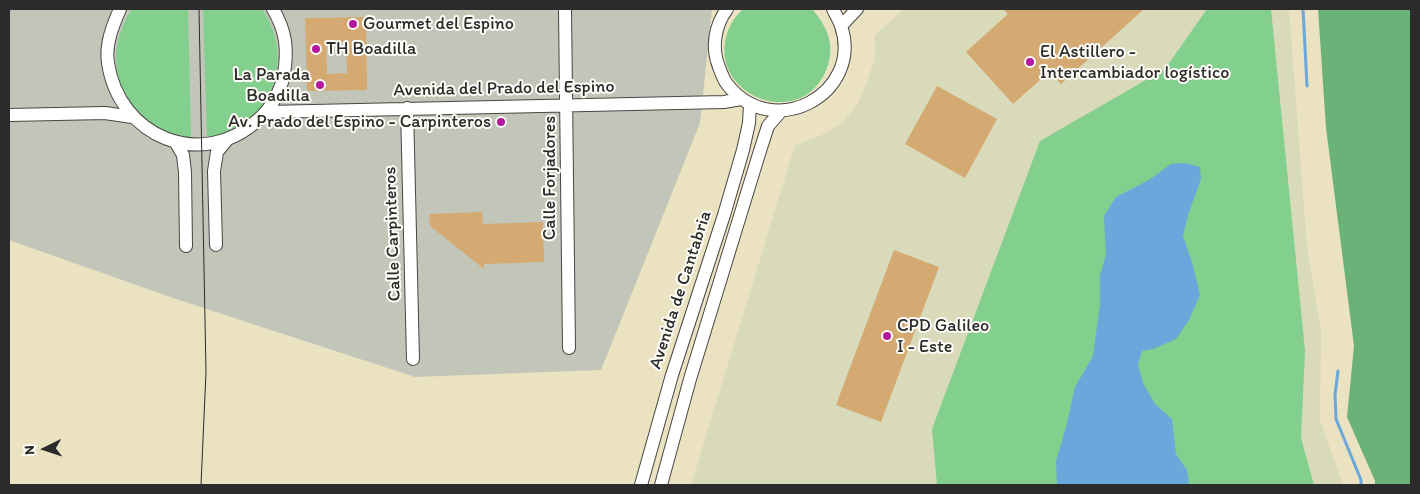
<!DOCTYPE html>
<html>
<head>
<meta charset="utf-8">
<style>
	body { margin:0 }
	#map { position:relative; width:1420px; height:494px; overflow:hidden; background:#ebe2c1; font-family:Itim,sans-serif }
	canvas { display:block }
	.frame { position:absolute; inset:0; border:10px solid #2b2b2b; pointer-events:none }
	.north { position:absolute; left:20px; top:424px; width:50px; height:50px; -webkit-text-stroke:4px #fdfcf7; paint-order:stroke; rotate:266deg; font-size:14px; font-weight:700; line-height:20px; text-align:center; color:#2b2b2b }
	.north::after { content:''; display:block; margin:auto; width:18px; height:22px; background:#2b2b2b; clip-path:polygon(50% 0,100% 100%,50% 72%,0 100%) }
</style>
</head>
<body>
<div id="map">
<canvas width="1420" height="494"></canvas>
<div class="frame"></div>
<div class="north">N</div>
</div>
<script>
const ctx = document.querySelector('canvas').getContext('2d');
ctx.lineJoin = 'round';
function fill(path, color) { ctx.fillStyle = color; ctx.fill(path, 'evenodd'); }
function strokePath(path, color, width, dash) { ctx.strokeStyle = color; ctx.lineWidth = width; ctx.lineCap = dash ? 'butt' : 'round'; ctx.setLineDash(dash || []); ctx.stroke(path); }
function drawText(font, color, halo, rows, align = 'center') {
  ctx.font = font + ' Itim,sans-serif'; ctx.lineWidth = 4; ctx.setLineDash([]); ctx.textBaseline = 'middle'; ctx.strokeStyle = halo; ctx.fillStyle = color; for (const [text, x, y, turn = 0] of rows) {
    ctx.save(); ctx.translate(x, y); ctx.rotate((+turn || 0) * Math.PI / 180); ctx.textAlign = isNaN(turn) ? turn : align; if (halo) ctx.strokeText(text, 0, 0); ctx.fillText(text, 0, 0); ctx.restore();
  }
}
fill(new Path2D(`
	M904,9H1289L1307,246L1321,332L1320,420L1343,485H691L795,145L820,136L842,123L857,105L866,85L875,58V35Z`), '#d9dab9');
fill(new Path2D(`
	M9,9H712L700,123L601,370L415,377L173,298L9,240Z`), '#c2c6b9');
fill(new Path2D(`
	M132,9H188L191,140C178,137 164,135 154,128C114,97 104,51 132,9Z
	M203,9H262C289,47 281,102 240,128C231,133 218,136 207,139Z
	M743,9H812C826,25 835,43 828,65C804,138 697,92 731,24C734,18 739,13 743,9Z
	M1207,9H1271L1305,351L1301,438L1314,485H937L932,429L1040,141L1165,69Z`), '#83cf8d');
fill(new Path2D(`
	M1318,9H1411V485H1375V481L1347,417L1354,346L1326,128Z`), '#6ab278');
fill(new Path2D(`
	M1185,163L1200,167L1201,179L1188,215L1183,236L1192,262L1200,295L1189,320L1176,339L1153,349L1142,351L1138,365L1143,383L1155,404L1172,419L1176,454L1187,470L1189,485H1057L1056,461L1066,427L1075,387L1093,356L1100,304V275L1106,255L1104,216L1116,197L1149,180L1171,164Z`), '#6aa8dc');
strokePath(new Path2D(`
	M1303,9L1307,86
	M1338,371L1335,395L1336,419L1361,480V485`), '#6aa8dc', 3);
fill(new Path2D(`
	M1003,9H1144L1061,84L1049,72L1013,104L966,52L1008,14Z
	M366,17L367,90L307,91L305,18ZM346,42L347,73L327,74L326,43Z
	M937,86L997,119L965,178L905,144Z
	M482,212L483,224L543,222L544,262L484,264V269L430,226L429,214Z
	M894,250L939,267L881,422L836,405Z`), '#d5a972');
const minor = new Path2D(`
	M120,9C113,25 105,44 108,63C119,137 202,172 259,119C271,108 281,91 284,74C288,49 286,31 273,9
	M565,9L569,348
	M727,9C715,25 711,48 719,67C721,72 723,79 727,84C772,143 864,94 841,26C839,20 835,14 833,9
	M841,26L857,9
	M407,108L413,359
	M267,112L724,102L741,99
	M9,115L105,113L132,117
	M176,143L183,155L185,172L186,246
	M216,245L214,171L217,152L227,140
	M641,485L672,375L724,215L743,150L749,123L750,104
	M661,485L690,379L759,154L768,126L781,111`);
strokePath(minor, '#484642', 14);
strokePath(minor, '#fff', 12);
strokePath(new Path2D(`
	M199,9L206,372L201,485`), '#2b2b2b', 1);
for (const [x, y, r, color] of [
	[353,24,5,"#b5179e"],
	[316,49,5,"#b5179e"],
	[1030,62,5,"#b5179e"],
	[320,85,5,"#b5179e"],
	[501,122,5,"#b5179e"],
	[887,336,5,"#b5179e"]
]) { const dot = new Path2D(); dot.arc(x, y, r, 0, 2 * Math.PI); ctx.fillStyle = color; ctx.fill(dot); strokePath(dot, '#fdfcf7', 2); }
drawText('18px', '#2b2b2b', '#fdfcf7', [
	["Gourmet del Espino",363,24],
	["TH Boadilla",326,49],
	["El Astillero -",1040,52],
	["Intercambiador logístico",1040,73],
	["La Parada",310,75,"right"],
	["Boadilla",310,96,"right"],
	["Av. Prado del Espino - Carpinteros",491,122,"right"],
	["CPD Galileo",897,326],
	["I - Este",897,347]
], 'left');
drawText('18px', '#2b2b2b', '#fdfcf7', [
	["Avenida del Prado del Espino",504,89,-1],
	["Calle Forjadores",550,178,-90],
	["Calle Carpinteros",393,234,-92],
	["Avenida de Cantabria",681,290,-72]
]);
</script>
</body>
</html>
